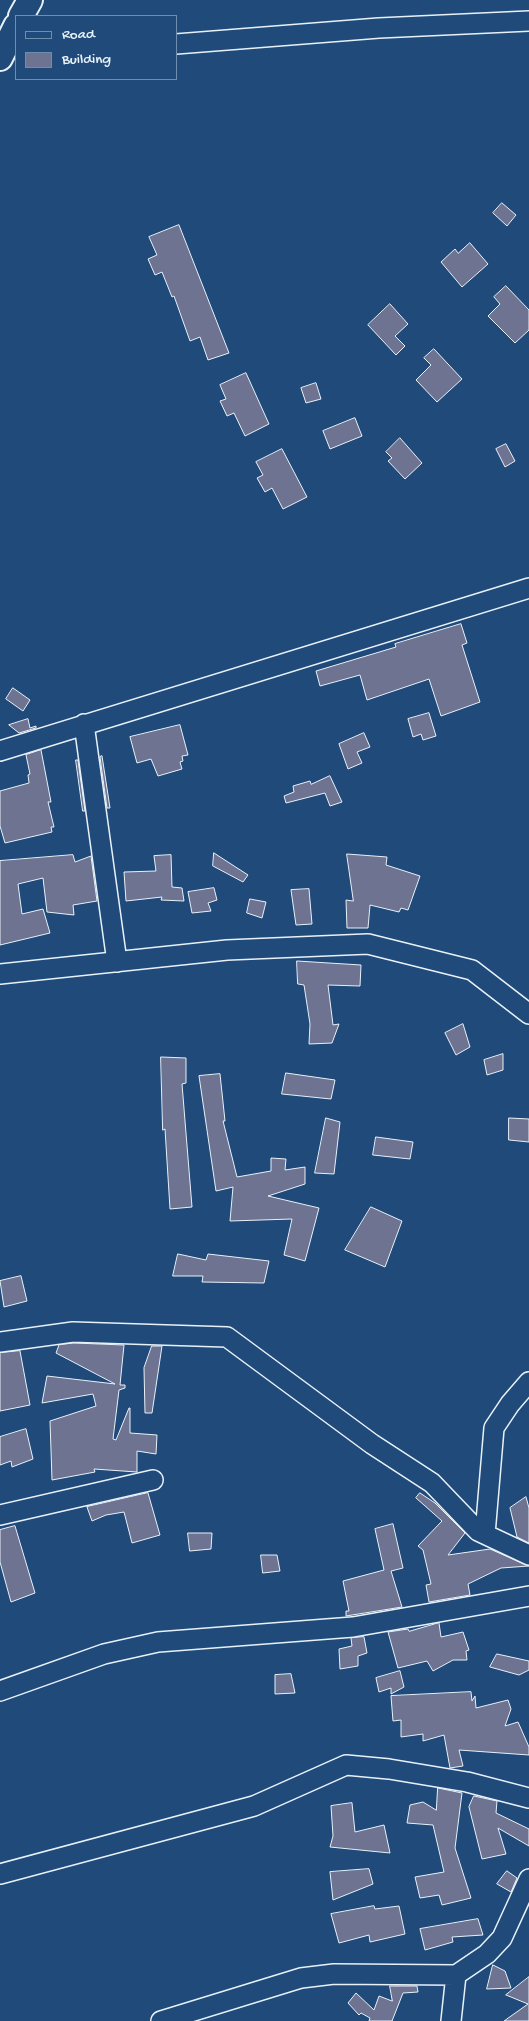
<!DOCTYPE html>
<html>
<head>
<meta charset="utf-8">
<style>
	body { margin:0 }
	#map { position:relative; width:529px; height:2021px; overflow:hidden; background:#1f4a7a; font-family:"Gochi Hand",sans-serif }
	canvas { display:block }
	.legend { position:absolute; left:15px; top:15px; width:162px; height:65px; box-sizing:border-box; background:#1f4a7a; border:1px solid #6f8dac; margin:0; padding:6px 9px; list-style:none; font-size:15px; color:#e8f1f8 }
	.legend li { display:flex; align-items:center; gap:10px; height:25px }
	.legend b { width:25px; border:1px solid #6f8dac }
</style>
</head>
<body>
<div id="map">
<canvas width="529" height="2021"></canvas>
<ul class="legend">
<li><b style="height:6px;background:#1f4a7a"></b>Road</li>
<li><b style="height:14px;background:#6d7391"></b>Building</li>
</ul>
</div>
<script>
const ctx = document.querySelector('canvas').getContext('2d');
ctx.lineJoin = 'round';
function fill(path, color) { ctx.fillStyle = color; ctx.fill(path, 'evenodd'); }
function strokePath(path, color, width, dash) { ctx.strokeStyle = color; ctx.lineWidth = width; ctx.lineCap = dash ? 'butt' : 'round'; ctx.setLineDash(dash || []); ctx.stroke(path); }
const building = new Path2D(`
	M502,203L516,215L507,226L493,213Z
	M179,225L229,353L208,360L200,337L190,341L174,296L172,297L162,272L155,275L148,259L157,255L149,237Z
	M470,243L488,264L462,287L441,262L455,249L458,253Z
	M506,286L529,310V330L515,343L488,316L500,304L494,297Z
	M390,304L408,324L395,336L405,346L396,355L368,325Z
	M434,349L462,379L437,402L416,380L431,365L424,358Z
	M246,373L269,424L245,436L234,413L227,416L220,401L226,399L220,385Z
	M316,383L321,399L306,403L301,388Z
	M355,418L362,436L330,449L323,431Z
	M400,438L422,463L405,479L388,461L392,458L386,452Z
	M506,444L515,461L505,467L496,449Z
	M282,449L307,497L283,509L272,488L265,492L257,478L263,475L256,462Z
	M461,624L467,643L462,645L480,702L441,716L429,679L367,700L360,675L320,686L316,671L396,647L395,644Z
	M13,688L30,700L23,711L6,699Z
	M429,713L436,736L423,740L421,734L413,737L408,719Z
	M28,719L30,728L36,726V728L19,733L9,725Z
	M180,725L188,755L182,756L183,761L180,762L182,769L158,776L151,759L137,763L130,737Z
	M364,733L370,747L357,752L362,763L348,769L339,744Z
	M41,750L51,802H48L54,827H51L52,832L5,843L0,826V791L29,783L28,775L30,774L26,755Z
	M102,756L110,808H107L100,757Z
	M76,760H78L85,811H83Z
	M330,776L342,802L330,806L325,793L286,803L284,796L294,792L293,786L310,781L311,784Z
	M214,853L248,875L243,882L213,866Z
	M347,854L387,857L386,865L420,876L408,910L401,908L399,912L370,905L368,928H347L346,900L353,901Z
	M73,855L75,862L91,856L97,901L73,905L74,915L47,912L43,878L18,884L22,914L43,909L50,933L0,945V861Z
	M171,855L172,887L182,888L184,901L161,900L162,897L126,901L124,872L156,871L154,856Z
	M214,888L217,900L208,903L211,911L192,913L188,892Z
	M309,889L312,924L296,925L291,890Z
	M250,899L266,902L262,918L247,913Z
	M297,961L361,965L360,986L328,985L333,1025L339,1024L332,1043L309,1044L310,1024L304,985L298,984Z
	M463,1024L470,1047L456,1055L445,1033Z
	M503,1054V1070L487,1075L484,1060Z
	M161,1057L186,1058V1083L182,1084L192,1207L170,1209L165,1129L163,1130Z
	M286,1073L335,1080L331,1099L282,1094Z
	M220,1074L225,1121H223L237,1177L271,1171V1158L286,1159L285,1170L305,1167V1184L268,1196L319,1208L305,1261L284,1255L292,1219L230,1221L233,1187L216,1191L199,1076Z
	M326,1118L340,1122L334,1174L315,1173Z
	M509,1118L529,1119V1142L509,1140Z
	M376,1137L413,1142L410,1159L373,1155Z
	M371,1207L402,1221L385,1267L345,1250Z
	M178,1254L206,1260L208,1254L269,1261L264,1283L202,1282L203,1276H173Z
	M21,1276L27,1301L4,1307L0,1281Z
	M74,1343L124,1345L120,1385H125V1388L119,1390L113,1439L116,1440L129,1408H130V1433L157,1435L156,1454L137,1451V1472L94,1469L95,1472L52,1480L50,1421L96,1406L93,1394L42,1403L47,1376L115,1384L56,1353L59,1345Z
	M152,1346H162L152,1413H145L144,1368Z
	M20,1351L30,1405L0,1411V1353Z
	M26,1429L33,1459L12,1467L11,1461L0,1465V1437Z
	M148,1493L160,1535L132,1543L124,1512L106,1515L92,1521L87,1507Z
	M420,1493L435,1503L465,1533L448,1555L490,1549L529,1566L501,1568L468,1584L470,1595L429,1602L426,1585L431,1584L423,1550L418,1546L442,1521L416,1498Z
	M526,1497L529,1508V1543L517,1537L510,1508Z
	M393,1524L403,1568L391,1571L402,1607L346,1616V1611H349L343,1581L384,1570L375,1529Z
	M15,1526L35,1593L11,1602L0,1562V1530Z
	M188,1533H212L211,1549L190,1551Z
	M261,1555H277L280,1571L263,1573Z
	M439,1623L441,1637L463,1632L469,1650L466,1651L467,1660H453L433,1671L427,1661L398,1668L388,1632L408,1629L409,1631Z
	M364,1637L367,1653L358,1656V1666L340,1669L339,1649L352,1646L351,1638Z
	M497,1654L529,1661V1670L519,1675L490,1667Z
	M400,1671L404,1687L391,1694V1688L379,1692L376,1678Z
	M291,1674L295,1693L275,1694V1675Z
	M471,1692L472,1701L475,1696L476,1708L508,1700L511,1709L505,1726L518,1722L529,1747V1755L459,1750L463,1766L450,1768L444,1735L423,1741V1734L401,1737V1720L393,1721L391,1696Z
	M438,1788L462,1793L455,1848L471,1898L442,1905L439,1895L420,1898L415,1877L444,1872L433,1825L407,1823L410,1805L423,1802L436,1810Z
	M474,1796L497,1801L496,1813L529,1829V1846L498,1828L506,1854L482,1859L469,1807Z
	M352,1803L355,1832L384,1825L390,1853L330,1847L333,1836L331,1806Z
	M369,1869L373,1884L333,1900L330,1872Z
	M507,1871L517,1878L511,1892L497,1884Z
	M374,1906L375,1909L399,1906L405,1934L370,1942L369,1935L339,1943L331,1914Z
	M478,1919L483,1935L452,1937L453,1942L425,1950L420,1929Z
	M493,1965L505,1971L511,1988L487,1989Z
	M529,1977V2021H504L528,2004L506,1995Z
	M390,1986H417L418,1992L403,1993L392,2021H369L370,2018L361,2013L359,2015L348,2003L356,1993L374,2010L379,1996L392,2001Z`);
fill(building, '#6d7391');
strokePath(building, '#e8f1f8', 1);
const minor = new Path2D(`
	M176,44L379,28L529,21
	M84,724L117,962
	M0,751L529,588
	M0,974L227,950L368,944L472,970L529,1014
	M0,1342L73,1332L227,1337L372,1444L432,1483L478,1531L529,1555
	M0,1515L153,1480
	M485,1534L494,1428L510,1404L529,1382
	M0,1691L104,1654L158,1642L353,1627L529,1596
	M0,1874L254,1806L346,1765L389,1769L467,1782L529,1798
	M161,2021L301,1978L334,1974L456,1975
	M451,2021L456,1975L487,1954L502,1938L529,1879`);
const major = new Path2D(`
	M21,16L30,0
	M0,58L16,26`);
strokePath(minor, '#e8f1f8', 22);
strokePath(major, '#e8f1f8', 28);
strokePath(minor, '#1f4a7a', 19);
strokePath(major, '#1f4a7a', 24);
</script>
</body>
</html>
